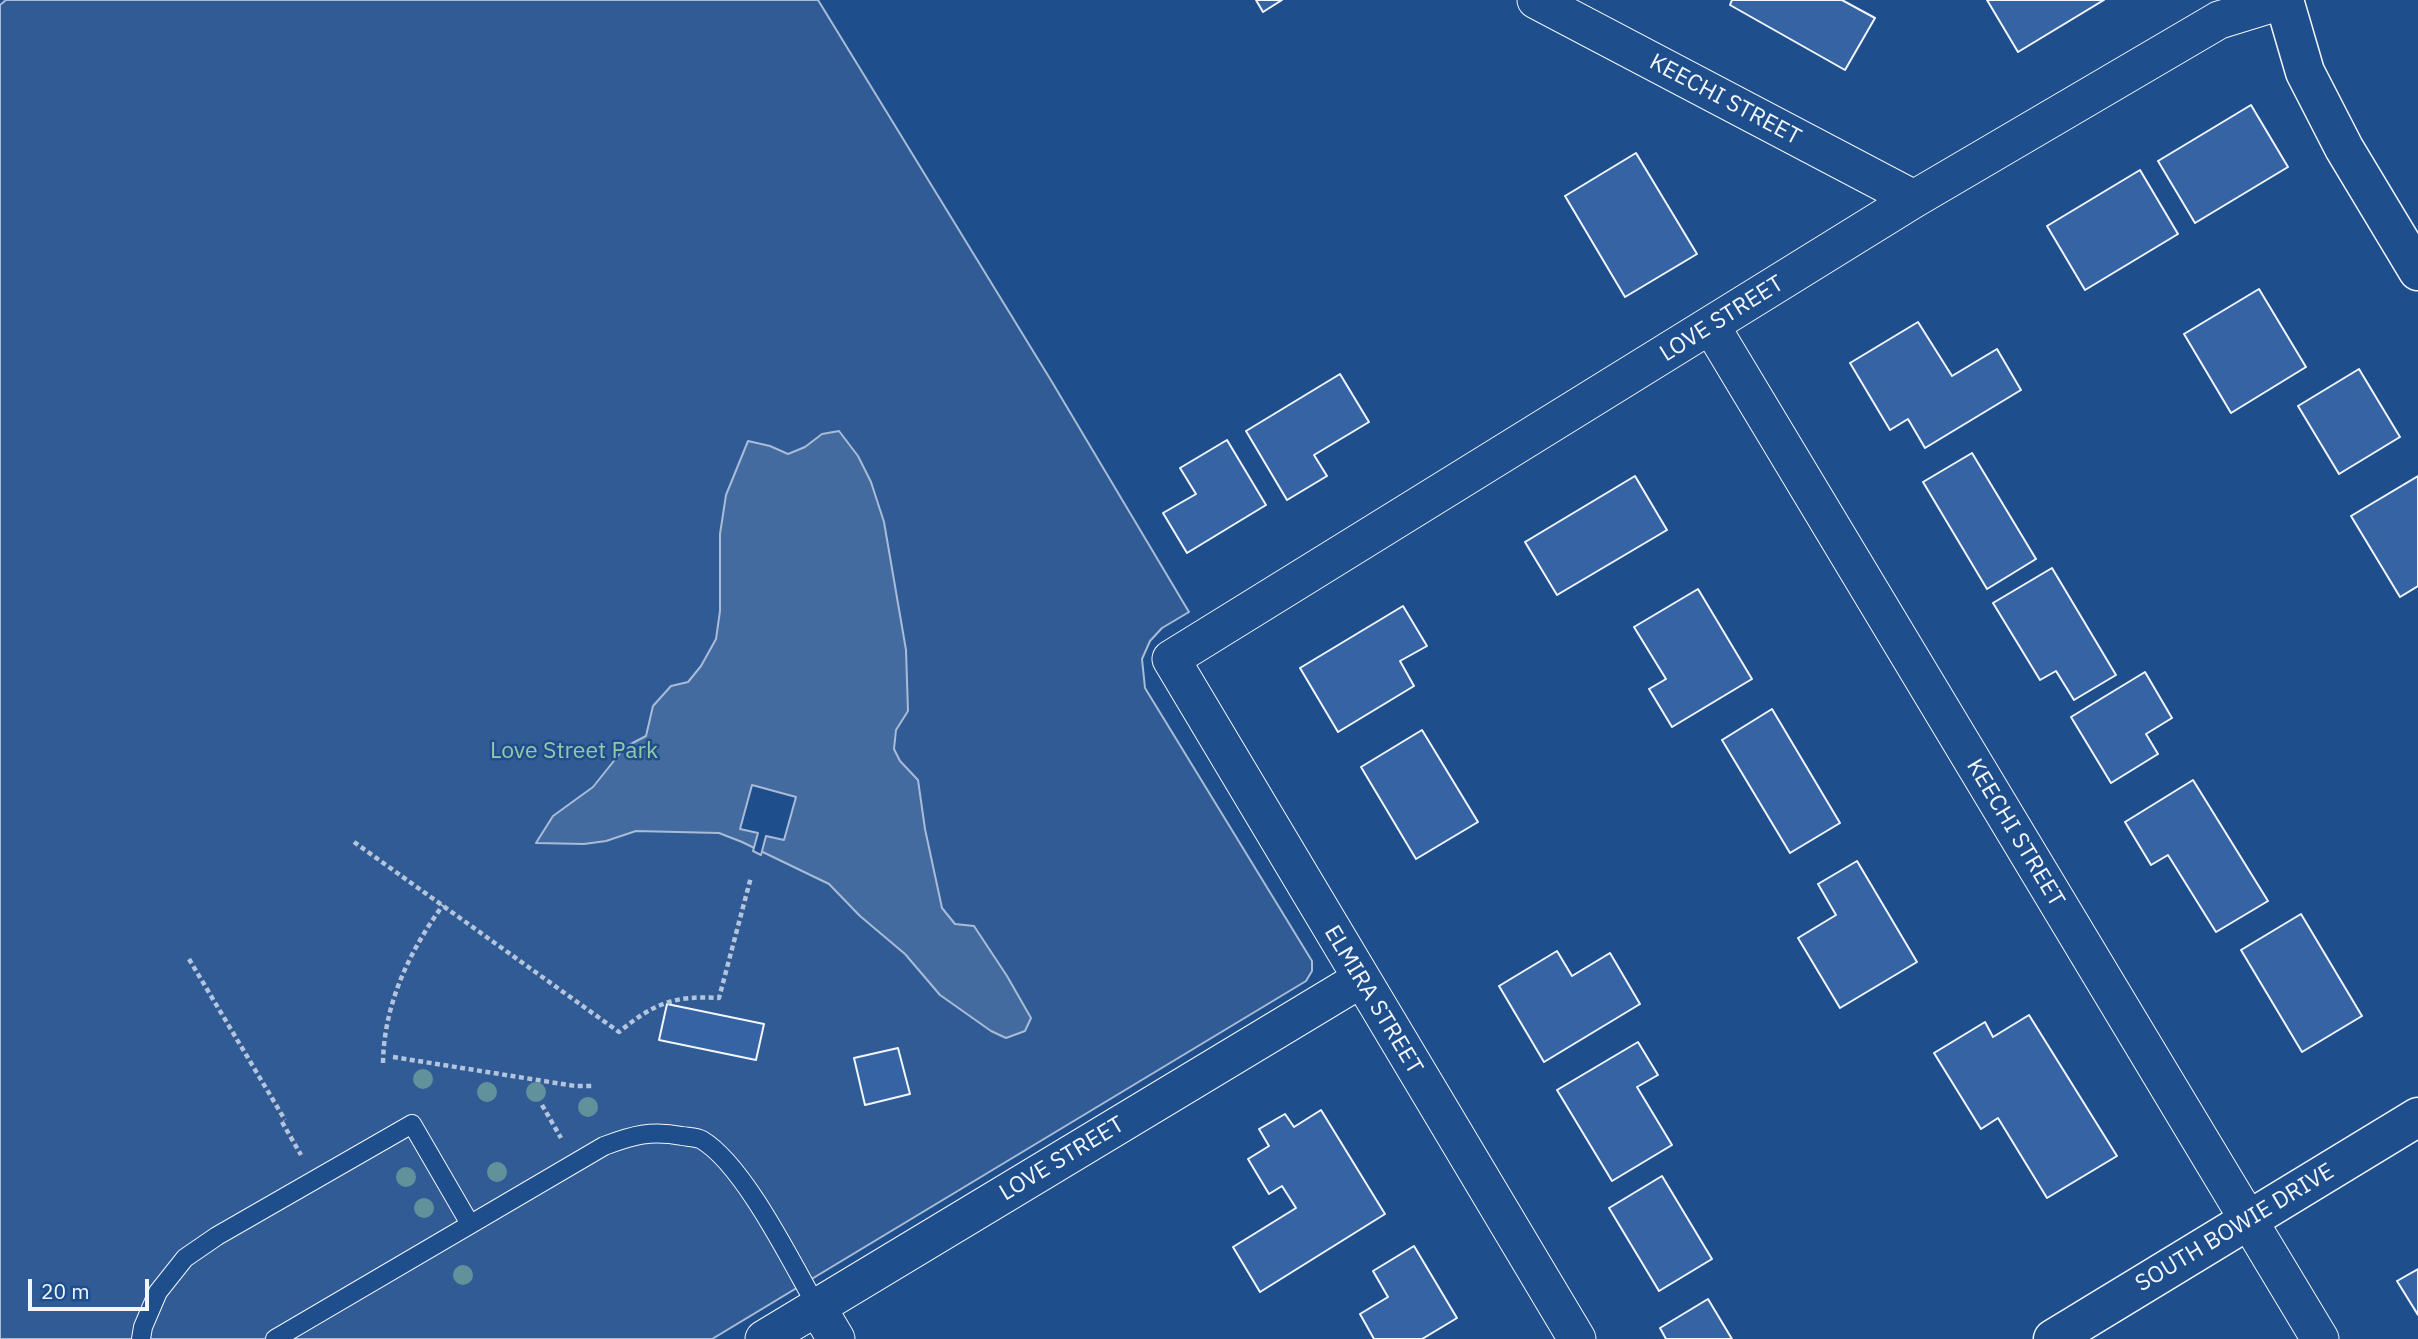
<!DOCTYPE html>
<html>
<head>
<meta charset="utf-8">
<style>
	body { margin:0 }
	#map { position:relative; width:2418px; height:1339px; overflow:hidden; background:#1f4e8c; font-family:"IBM Plex Sans",sans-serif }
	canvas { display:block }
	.scale { position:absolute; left:28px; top:1279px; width:121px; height:32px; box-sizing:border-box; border:4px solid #f2f6ff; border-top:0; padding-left:9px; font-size:21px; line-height:24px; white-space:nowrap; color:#f2f6ff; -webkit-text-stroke:5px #1f4e8c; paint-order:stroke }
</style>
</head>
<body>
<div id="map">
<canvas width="2418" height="1339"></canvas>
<div class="scale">20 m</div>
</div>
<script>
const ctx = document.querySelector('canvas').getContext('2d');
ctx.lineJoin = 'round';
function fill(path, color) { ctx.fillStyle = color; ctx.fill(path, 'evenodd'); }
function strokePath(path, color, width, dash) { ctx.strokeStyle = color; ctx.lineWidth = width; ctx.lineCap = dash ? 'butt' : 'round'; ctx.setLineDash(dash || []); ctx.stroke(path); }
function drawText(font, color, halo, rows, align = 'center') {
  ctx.font = font + ' "IBM Plex Sans",sans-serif'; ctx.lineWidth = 5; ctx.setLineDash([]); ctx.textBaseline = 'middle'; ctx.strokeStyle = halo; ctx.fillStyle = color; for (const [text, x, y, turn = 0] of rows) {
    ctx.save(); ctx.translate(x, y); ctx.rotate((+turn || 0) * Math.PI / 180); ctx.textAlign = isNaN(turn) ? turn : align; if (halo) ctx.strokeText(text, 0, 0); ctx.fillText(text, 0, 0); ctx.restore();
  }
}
const built = new Path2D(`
	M6,0H818L1052,382L1189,612L1162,628L1150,641L1142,659L1145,688L1312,961V971L1306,981L712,1339H0V5Z`);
fill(built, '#305b95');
strokePath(built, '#a8bbd7', 2);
const water = new Path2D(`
	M839,431L858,456L871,482L884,522L906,650L908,711L896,730L894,749L900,761L918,780L925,829L942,908L955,924L974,926L1007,976L1031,1018L1025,1031L1006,1038L991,1031L940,995L905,954L860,916L829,884L742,842L719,833L636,831L606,841L584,844L536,843L553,816L593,787L625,747L646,736L653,706L671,686L688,682L701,666L716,639L720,611V534L726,495L748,441L770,446L788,454L805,447L822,434Z`);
fill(water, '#446ba0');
strokePath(water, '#a8bbd7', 2);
const pier = new Path2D(`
	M752,785L796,797L784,840L766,836L761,855L753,851L758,833L740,829Z`);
fill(pier, '#1f4e8c');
strokePath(pier, '#a8bbd7', 2);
const building = new Path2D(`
	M1256,0H1282L1263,12Z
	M1732,0H1842L1875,18L1845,70L1730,5Z
	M1987,0H2104L2018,52Z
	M2251,105L2288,167L2195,223L2158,161Z
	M1636,153L1697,254L1625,297L1565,196Z
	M2140,170L2178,234L2085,290L2047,226Z
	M2259,289L2306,367L2231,413L2184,334Z
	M1918,322L1952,376L1997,349L2021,390L1925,448L1908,419L1890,430L1850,363Z
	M2359,369L2400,437L2339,474L2298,406Z
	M1340,374L1369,422L1314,455L1327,476L1287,500L1246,431Z
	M1227,440L1266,505L1187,553L1163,513L1196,494L1180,468Z
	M1972,453L2036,559L1987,589L1923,482Z
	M1635,476L1667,530L1557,595L1525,542Z
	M2418,476V586L2400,597L2351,516Z
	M2052,568L2116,675L2074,700L2056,671L2040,680L1993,603Z
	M1698,589L1752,679L1672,727L1649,689L1666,679L1634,627Z
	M1403,606L1427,646L1400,661L1414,686L1338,732L1300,668Z
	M2145,672L2172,718L2146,734L2158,754L2111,783L2071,717Z
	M1772,709L1840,823L1790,853L1722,740Z
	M1422,730L1478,822L1416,859L1361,767Z
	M2193,780L2268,901L2216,932L2168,855L2151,865L2125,822Z
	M1857,861L1917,962L1840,1008L1798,938L1836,915L1818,884Z
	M2301,914L2362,1016L2302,1052L2241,950Z
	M1557,951L1572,976L1610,953L1640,1004L1544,1062L1499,986Z
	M667,1004L764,1024L756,1060L659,1040Z
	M2029,1015L2117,1156L2047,1198L1998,1118L1981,1129L1934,1053L1985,1022L1993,1037Z
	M1638,1042L1658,1075L1637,1087L1672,1145L1612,1181L1557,1090Z
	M898,1048L910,1094L865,1105L854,1058Z
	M1321,1110L1385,1214L1260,1292L1233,1247L1296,1208L1282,1186L1269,1194L1248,1159L1269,1146L1259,1129L1285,1114L1294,1127Z
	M1662,1176L1712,1259L1659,1291L1609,1208Z
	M1414,1246L1457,1318L1422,1339H1374L1360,1314L1388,1297L1373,1271Z
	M2418,1269V1315L2397,1281Z
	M1708,1299L1732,1339H1666L1660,1328Z`);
fill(building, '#3563a3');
strokePath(building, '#f2f6ff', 2);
const service = new Path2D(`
	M141,1339L143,1327L158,1292L185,1258L217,1236L412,1124L470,1224
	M275,1339L604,1146C633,1135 651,1130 682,1136C688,1137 697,1137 702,1140C744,1165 792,1263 817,1307`);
const minor = new Path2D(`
	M1536,0L1914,199
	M1711,326L2320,1339
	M817,1307L836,1339
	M764,1339L1361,979
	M1577,1339L1171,659L1914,199L2219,20L2284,0`);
const tertiary = new Path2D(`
	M2284,0L2305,72L2344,148L2418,271
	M2053,1339L2418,1117`);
strokePath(service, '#f2f6ff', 20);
strokePath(minor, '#f2f6ff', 39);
strokePath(tertiary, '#f2f6ff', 41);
strokePath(new Path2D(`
	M354,842L619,1032C653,1004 674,995 719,998L751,877
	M189,959L285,1120
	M393,1057L575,1086H593
	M383,1063C384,1004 409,952 443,905
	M542,1105L561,1138
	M282,1122L301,1155`), '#b3c4dc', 4.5, [5, 3.5]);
strokePath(service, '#1f4e8c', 18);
strokePath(minor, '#1f4e8c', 37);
strokePath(tertiary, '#1f4e8c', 38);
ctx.fillStyle = '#61919a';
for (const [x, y] of [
	[423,1079],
	[487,1092],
	[536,1092],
	[588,1107],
	[497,1172],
	[406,1177],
	[424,1208],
	[463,1275]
]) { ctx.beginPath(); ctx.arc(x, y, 10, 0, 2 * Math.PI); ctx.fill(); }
drawText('23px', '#f2f6ff', '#1f4e8c', [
	["KEECHI STREET",1725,100,28],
	["LOVE STREET",1722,319,-32],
	["KEECHI STREET",2015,833,59],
	["ELMIRA STREET",1373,1000,59],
	["LOVE STREET",1062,1159,-31],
	["SOUTH BOWIE DRIVE",2235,1228,-31]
]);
drawText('23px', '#97c8a6', '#1f4e8c', [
	["Love Street Park",574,751]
]);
</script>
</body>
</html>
